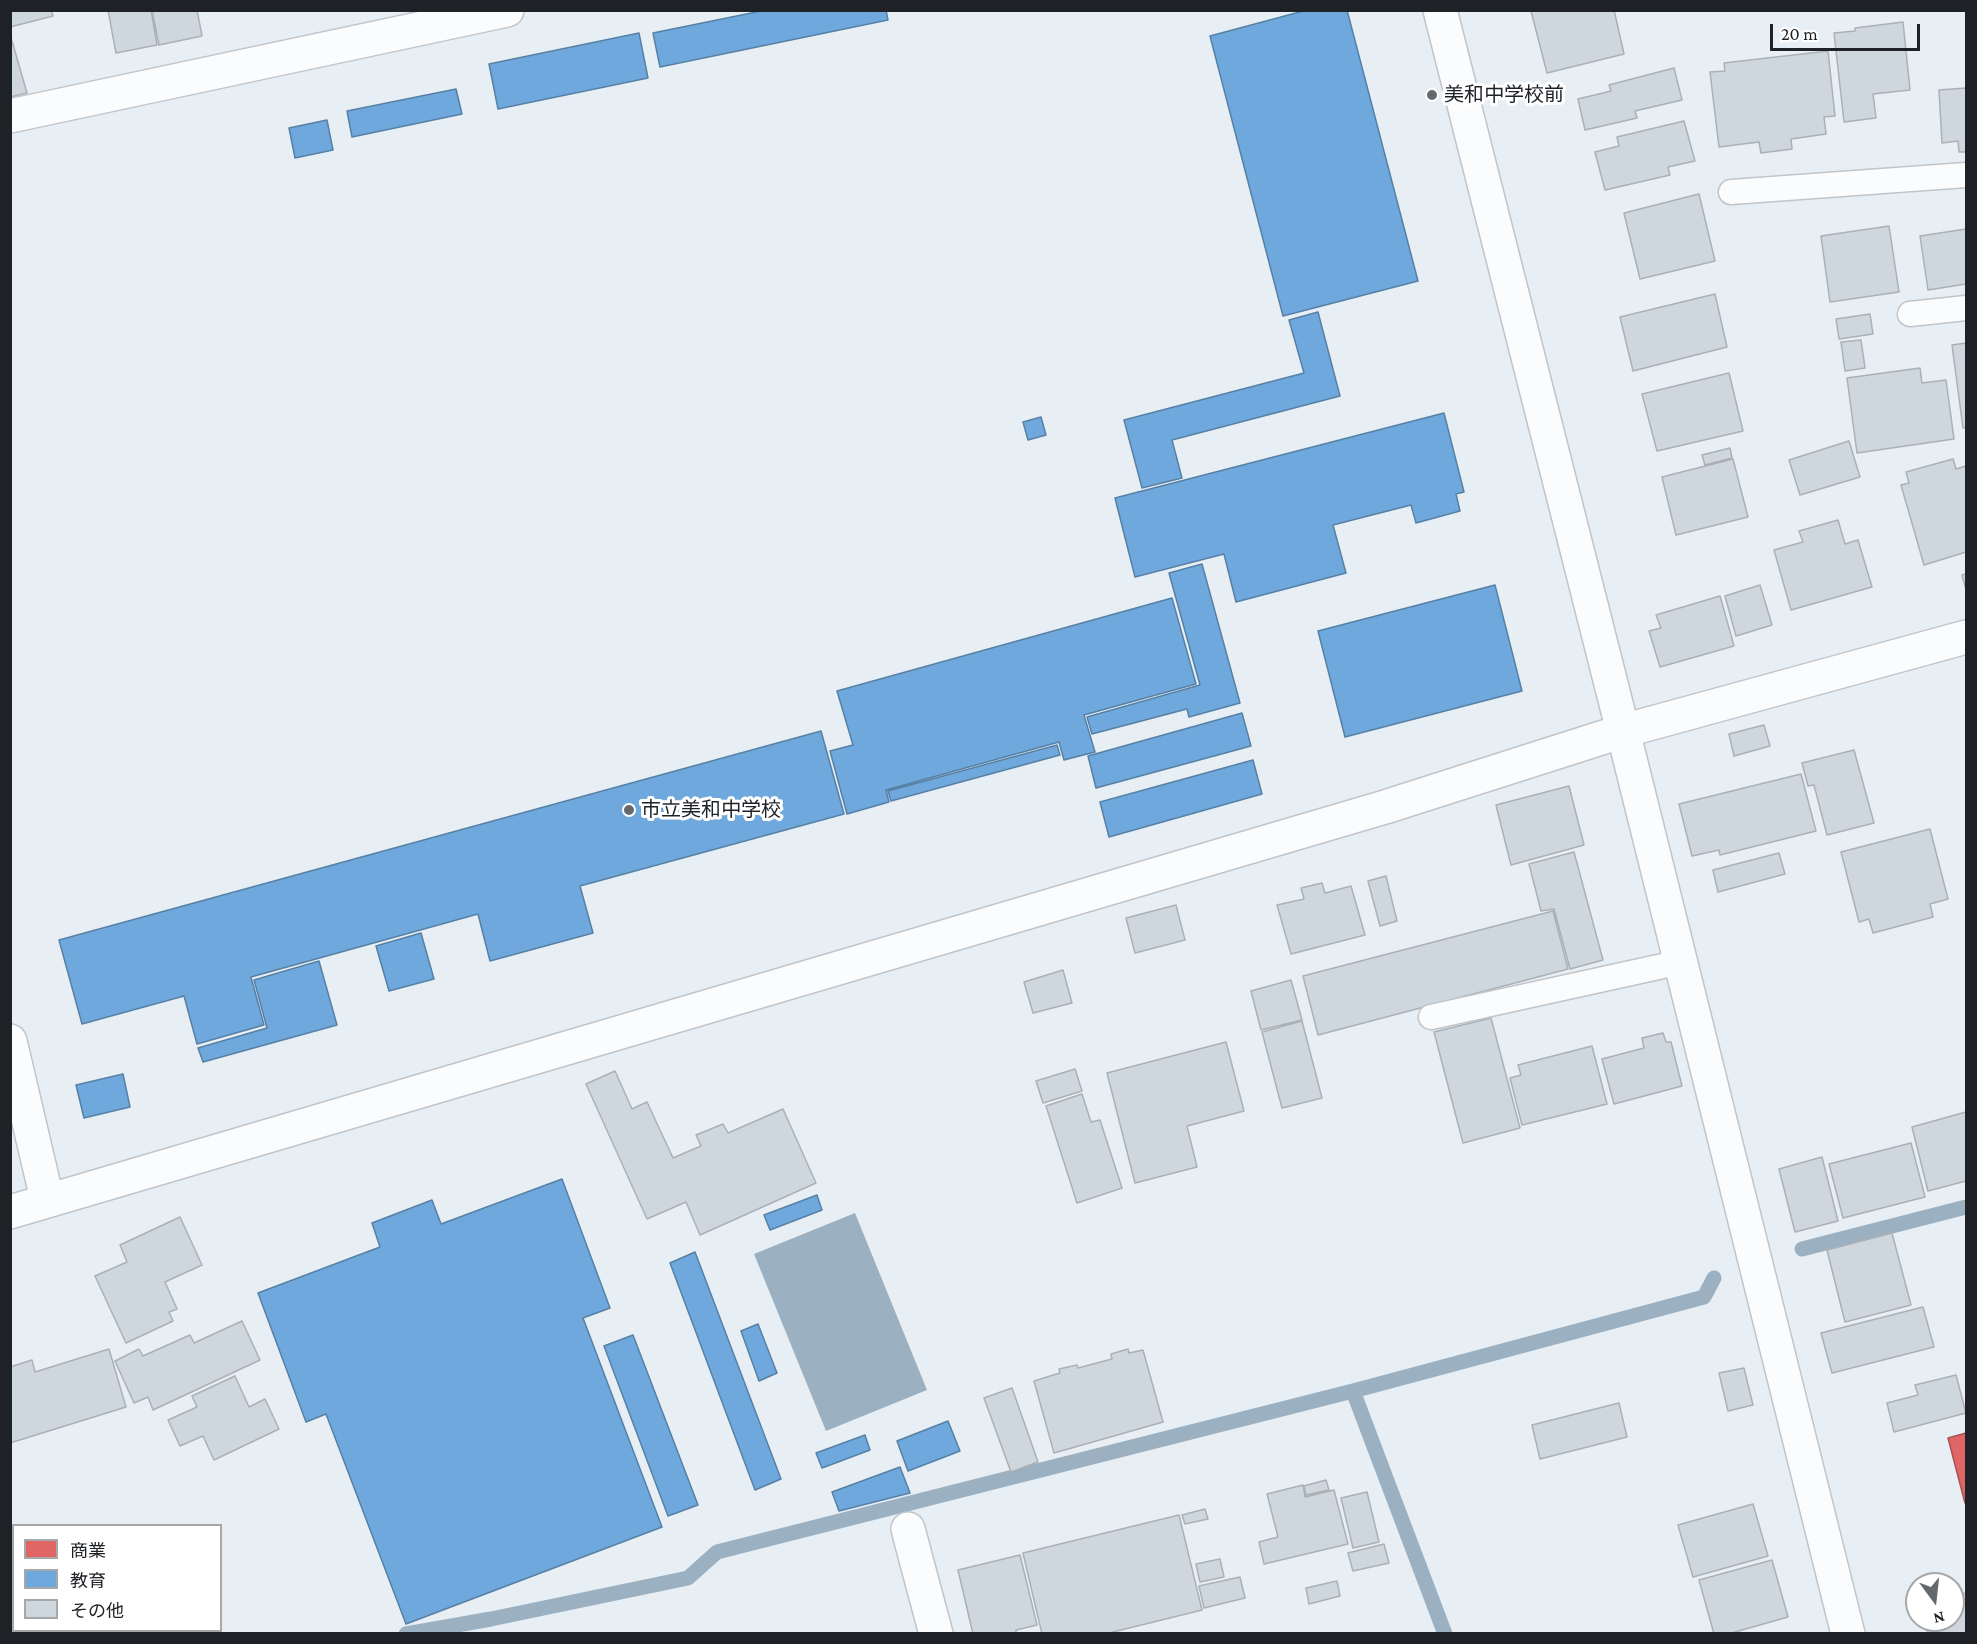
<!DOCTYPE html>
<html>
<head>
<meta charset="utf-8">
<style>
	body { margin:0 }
	#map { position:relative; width:1977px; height:1644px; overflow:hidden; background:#e7eef4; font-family:"Crimson Pro","Noto Sans JP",serif }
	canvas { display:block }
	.frame { position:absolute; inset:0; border:12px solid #1e2226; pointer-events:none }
	.legend { position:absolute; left:12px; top:1524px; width:210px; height:108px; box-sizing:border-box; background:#fff; border:2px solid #a5a7a8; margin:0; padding:8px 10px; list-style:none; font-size:18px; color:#1e2226 }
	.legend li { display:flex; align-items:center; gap:12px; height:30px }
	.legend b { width:30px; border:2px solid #a5a7a8 }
	.north { position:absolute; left:1905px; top:1572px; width:60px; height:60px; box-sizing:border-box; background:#fff; border:2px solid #a5a7a8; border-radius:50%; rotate:165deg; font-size:16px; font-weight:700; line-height:24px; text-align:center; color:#1e2226 }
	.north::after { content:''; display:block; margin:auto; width:21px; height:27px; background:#64696e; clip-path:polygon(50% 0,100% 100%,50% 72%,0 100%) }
	.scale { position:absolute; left:1770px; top:24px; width:150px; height:27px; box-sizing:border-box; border:3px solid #1e2226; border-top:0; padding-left:8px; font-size:18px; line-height:21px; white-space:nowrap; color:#1e2226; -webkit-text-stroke:4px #fff; paint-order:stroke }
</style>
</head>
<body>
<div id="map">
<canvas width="1977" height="1644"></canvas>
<div class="frame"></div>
<ul class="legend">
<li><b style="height:16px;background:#e06666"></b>商業</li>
<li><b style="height:16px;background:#6fa8dc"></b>教育</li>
<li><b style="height:16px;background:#cfd7de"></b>その他</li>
</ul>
<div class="north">N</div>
<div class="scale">20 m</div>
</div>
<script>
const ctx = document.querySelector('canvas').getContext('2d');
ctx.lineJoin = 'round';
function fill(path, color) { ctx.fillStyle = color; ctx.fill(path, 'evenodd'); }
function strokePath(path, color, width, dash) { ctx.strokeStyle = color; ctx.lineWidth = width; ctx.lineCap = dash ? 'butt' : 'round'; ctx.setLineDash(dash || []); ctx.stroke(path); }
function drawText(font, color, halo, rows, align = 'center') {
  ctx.font = font + ' "Crimson Pro","Noto Sans JP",serif'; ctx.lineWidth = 6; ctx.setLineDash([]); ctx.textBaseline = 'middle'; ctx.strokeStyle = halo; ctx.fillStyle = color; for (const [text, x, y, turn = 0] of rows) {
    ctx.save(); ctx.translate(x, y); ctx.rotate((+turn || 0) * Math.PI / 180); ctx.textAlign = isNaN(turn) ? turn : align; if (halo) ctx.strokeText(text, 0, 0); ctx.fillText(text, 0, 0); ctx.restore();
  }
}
fill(new Path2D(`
	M855,1213L927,1390L826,1431L754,1254Z`), '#9bb0c0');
const shops = new Path2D(`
	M1966,1433V1503H1965L1948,1438Z`);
fill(shops, '#e06666');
strokePath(shops, '#a65253', 1.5);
const schools = new Path2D(`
	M766,10H886L888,20L660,67L653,33Z
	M1307,10H1347L1418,281L1283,316L1210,36Z
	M639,33L648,78L498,109L489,64Z
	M456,89L462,114L352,137L347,111Z
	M327,120L333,150L295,158L289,128Z
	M1318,312L1340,396L1172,440L1182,478L1142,488L1124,420L1304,373L1289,320Z
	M1444,413L1464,492L1456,494L1460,511L1416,523L1411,505L1333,525L1346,573L1236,602L1224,554L1135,577L1115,498Z
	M1041,417L1046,435L1028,440L1023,422Z
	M1202,564L1240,703L1189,717L1187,709L1092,734L1087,717L1200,685L1169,573Z
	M1495,585L1522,691L1345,737L1318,631Z
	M1172,598L1196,684L1084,715L1095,752L1064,760L1059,742L886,790L889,802L847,814L830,751L853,745L837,691Z
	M1242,713L1251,746L1096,788L1088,756Z
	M821,731L844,814L580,886L593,933L490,961L478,914L251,977L264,1025L197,1044L184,996L82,1024L59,940Z
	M1057,745L1060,755L891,801L888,791Z
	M1253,760L1262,794L1109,837L1100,802Z
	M421,933L434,979L389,991L376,946Z
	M319,961L337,1025L203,1062L198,1048L267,1028L254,980Z
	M123,1074L130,1107L84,1118L76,1085Z
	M562,1179L610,1308L583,1318L662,1527L406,1624L326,1414L306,1422L258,1293L380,1247L372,1223L432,1200L441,1224Z
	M817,1195L822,1210L770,1230L764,1215Z
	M695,1252L781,1479L755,1490L670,1263Z
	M758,1324L777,1373L759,1381L741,1331Z
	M633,1335L698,1505L668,1516L604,1346Z
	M948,1421L960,1451L908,1471L897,1441Z
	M865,1435L870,1450L822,1468L816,1453Z
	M900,1467L910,1493L839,1511L832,1492Z`);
fill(schools, '#6fa8dc');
strokePath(schools, '#5780a5', 1.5);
strokePath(new Path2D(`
	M1802,1249L1966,1207
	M1353,1391L1445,1634
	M406,1634L491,1619L688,1578L717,1552L1353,1391L1704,1297L1714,1278`), '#9bb0c0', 15);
const building = new Path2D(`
	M10,10H51L53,16L10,27Z
	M108,10H151L157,45L116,53Z
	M152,10H197L202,36L159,45Z
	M1614,10L1624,54L1547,73L1531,11Z
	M1903,22L1910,90L1873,94L1876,118L1844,122L1834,33L1855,31V28Z
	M10,34L27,93L10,97Z
	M1828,51L1835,116L1824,117L1826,134L1791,139L1792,149L1761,153L1759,142L1719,147L1710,72L1725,71L1724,63Z
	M1674,68L1682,100L1635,111L1637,118L1585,130L1578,99L1611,91L1609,85Z
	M1966,88V152H1959L1958,141L1942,143L1939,90Z
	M1684,121L1695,161L1668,167L1670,175L1605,190L1595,152L1619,146L1617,137Z
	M1699,194L1715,261L1640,279L1624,213Z
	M1889,226L1899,292L1830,302L1821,236Z
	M1966,229V284L1928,290L1920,236Z
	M1715,294L1727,347L1633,371L1620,317Z
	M1870,314L1873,334L1839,339L1836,319Z
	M1861,340L1865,368L1845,371L1841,342Z
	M1966,343V427L1963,428L1952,345Z
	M1920,368L1922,383L1946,380L1954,439L1857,453L1847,378Z
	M1729,373L1743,431L1657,451L1642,394Z
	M1849,441L1860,477L1800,495L1789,460Z
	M1730,448L1732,458L1705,465L1702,455Z
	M1733,459L1748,517L1676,535L1662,477Z
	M1953,459L1956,469L1966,466V552L1924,565L1901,485L1909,483L1906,472Z
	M1838,520L1845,544L1858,540L1872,587L1791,610L1774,550L1803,542L1799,531Z
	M1966,574V590L1962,575Z
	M1760,585L1772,625L1736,636L1725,596Z
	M1720,596L1734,646L1660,667L1649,631L1661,628L1656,615Z
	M1764,725L1770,746L1734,756L1729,734Z
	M1854,750L1874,823L1827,835L1814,785L1808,786L1802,763Z
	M1801,774L1816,831L1720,855L1719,850L1692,856L1679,804Z
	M1569,786L1584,845L1511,865L1496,805Z
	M1930,829L1948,899L1930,904L1933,917L1873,933L1869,919L1859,922L1841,852Z
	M1574,852L1603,960L1570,969L1554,909L1541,911L1529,864Z
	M1779,853L1785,874L1718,892L1713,870Z
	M1386,876L1397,921L1380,926L1368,881Z
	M1322,883L1325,893L1351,886L1365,935L1291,954L1277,905L1304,899L1301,888Z
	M1176,905L1185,940L1135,953L1126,918Z
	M1553,911L1568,969L1318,1035L1303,976Z
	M1063,970L1072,1003L1033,1013L1024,982Z
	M1291,980L1302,1020L1261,1030L1251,991Z
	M1491,1018L1520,1128L1463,1143L1434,1032Z
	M1302,1021L1322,1098L1282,1108L1262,1032Z
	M1663,1033L1666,1042H1671L1682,1086L1614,1104L1602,1059L1644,1048L1642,1038Z
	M1226,1042L1244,1111L1187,1126L1197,1167L1135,1183L1107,1073Z
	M1592,1046L1607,1104L1522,1125L1510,1078L1521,1075L1518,1065Z
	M1075,1069L1082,1091L1043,1103L1036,1081Z
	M615,1071L632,1109L647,1102L673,1158L701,1146L696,1135L723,1124L728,1133L783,1109L816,1183L700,1235L686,1202L647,1219L586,1084Z
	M1082,1094L1091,1122L1100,1120L1122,1188L1077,1203L1046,1106Z
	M1966,1112V1181L1928,1191L1912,1127Z
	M1911,1143L1925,1197L1843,1218L1829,1164Z
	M1822,1157L1838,1221L1795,1232L1779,1169Z
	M180,1217L202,1265L165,1282L177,1309L169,1312L173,1321L126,1343L95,1276L127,1262L120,1245Z
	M1892,1233L1911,1305L1845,1322L1827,1250Z
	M1923,1307L1934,1347L1832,1373L1821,1333Z
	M242,1321L260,1360L153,1410L148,1397L134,1403L115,1361L139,1349L143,1356L190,1335L194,1343Z
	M109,1349L126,1407L10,1443V1367L32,1360L35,1372Z
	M1128,1349L1129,1353L1143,1350L1163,1422L1054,1453L1034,1381L1060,1373L1059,1369L1077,1365L1078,1368L1112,1359L1111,1354Z
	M1744,1368L1753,1405L1728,1411L1719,1373Z
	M1956,1375L1966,1413L1894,1432L1887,1403L1918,1395L1915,1385Z
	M235,1376L249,1407L265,1399L279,1429L214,1460L203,1436L180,1446L168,1420L197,1407L192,1396Z
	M1012,1388L1038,1462L1011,1472L984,1398Z
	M1619,1403L1627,1437L1540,1459L1532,1425Z
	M1326,1480L1329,1490L1306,1495L1304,1486Z
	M1303,1485L1305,1497L1334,1490L1348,1544L1264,1564L1259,1542L1278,1537L1267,1494Z
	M1367,1492L1379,1542L1353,1548L1341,1498Z
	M1753,1504L1768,1556L1693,1577L1678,1525Z
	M1205,1509L1208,1519L1185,1524L1182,1515Z
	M1179,1515L1202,1610L1105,1634H1042L1023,1553Z
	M1384,1544L1389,1563L1353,1571L1348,1553Z
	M1020,1555L1037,1625L1016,1630V1634H973L958,1570Z
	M1220,1559L1224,1577L1200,1582L1196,1564Z
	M1772,1560L1788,1617L1728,1634H1714L1699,1580Z
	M1240,1577L1245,1598L1204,1608L1199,1586Z
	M1337,1581L1340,1596L1309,1604L1306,1588Z
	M1966,1593V1634H1928L1925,1620H1953V1596Z`);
fill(building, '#cfd7de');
strokePath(building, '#abb0b5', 1.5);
const lane = new Path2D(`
	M1731,192L1966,175
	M1910,314L1966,308
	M1431,1017L1681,962`);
const street = new Path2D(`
	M10,116L507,10
	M10,1041L47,1199
	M10,1212L1385,807L1623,731L1966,637
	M908,1529L936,1634
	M10,1581L14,1593
	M23,1630L24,1634`);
const secondary = new Path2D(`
	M1440,10L1623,731L1848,1634`);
strokePath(lane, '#c0c5ca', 27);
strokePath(street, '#c0c5ca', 36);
strokePath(secondary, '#c0c5ca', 36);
strokePath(lane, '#fbfcfd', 24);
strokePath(street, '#fbfcfd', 33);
strokePath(secondary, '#fbfcfd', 33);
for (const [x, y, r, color] of [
	[1432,95,6,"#64696e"],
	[629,810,6,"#64696e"]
]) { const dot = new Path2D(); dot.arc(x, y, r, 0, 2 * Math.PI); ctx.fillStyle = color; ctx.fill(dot); strokePath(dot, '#fff', 2); }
drawText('20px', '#1e2226', '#fff', [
	["美和中学校前",1444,95],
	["市立美和中学校",641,810]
], 'left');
</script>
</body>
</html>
